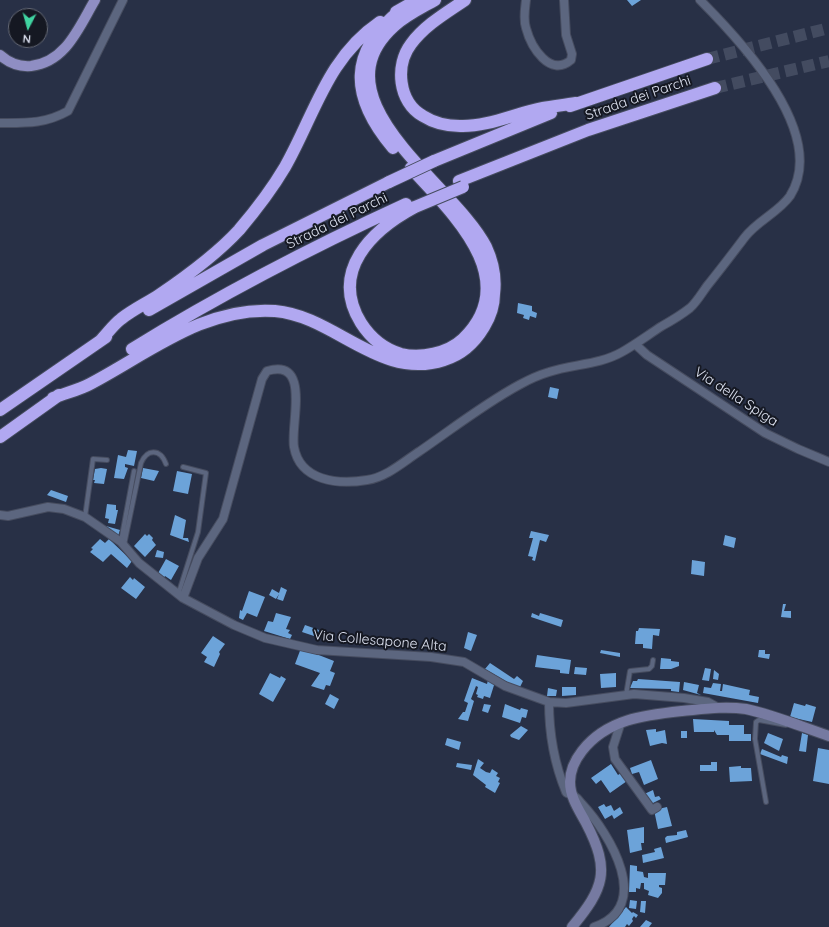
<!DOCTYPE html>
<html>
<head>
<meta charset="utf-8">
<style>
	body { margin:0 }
	#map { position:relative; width:829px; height:927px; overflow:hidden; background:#283046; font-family:Quicksand,sans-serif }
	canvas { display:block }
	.north { position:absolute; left:8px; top:8px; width:40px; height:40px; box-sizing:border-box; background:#151822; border:1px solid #656975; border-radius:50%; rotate:186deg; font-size:11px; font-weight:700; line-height:16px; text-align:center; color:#dde2f1 }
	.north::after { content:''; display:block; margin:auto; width:14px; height:18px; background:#40d4a1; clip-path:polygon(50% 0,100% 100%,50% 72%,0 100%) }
</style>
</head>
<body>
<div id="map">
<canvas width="829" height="927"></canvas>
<div class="north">N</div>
</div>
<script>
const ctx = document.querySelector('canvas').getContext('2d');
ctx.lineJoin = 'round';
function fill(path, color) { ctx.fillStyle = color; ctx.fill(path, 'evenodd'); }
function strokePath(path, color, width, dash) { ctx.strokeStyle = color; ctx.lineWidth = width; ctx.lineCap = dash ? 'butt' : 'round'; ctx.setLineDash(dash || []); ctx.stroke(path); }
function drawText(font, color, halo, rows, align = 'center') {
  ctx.font = font + ' Quicksand,sans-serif'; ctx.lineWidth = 4; ctx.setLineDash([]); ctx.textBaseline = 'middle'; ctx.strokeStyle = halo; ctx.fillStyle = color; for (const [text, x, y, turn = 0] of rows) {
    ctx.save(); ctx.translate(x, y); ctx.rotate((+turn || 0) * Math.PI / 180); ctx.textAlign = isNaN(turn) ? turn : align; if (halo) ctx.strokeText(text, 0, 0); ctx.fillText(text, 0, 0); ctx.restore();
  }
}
fill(new Path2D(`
	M627,0H641L632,6Z
	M518,303L532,306V311L537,313L536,318L530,316L529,320L523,318L524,315L517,313Z
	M550,387L559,389L557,399L548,397Z
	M128,450L137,451L134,466L125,464V467L128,468L124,479L114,478L118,455L126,457Z
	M101,468L107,469L104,484L94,483L95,480H93L95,469Z
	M143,468L159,471L154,481L141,478Z
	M177,471L192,474L188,494L173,491Z
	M51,490L68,496L66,502L47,495Z
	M107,504L116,505V510H118L115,524L108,523L109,519L105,518Z
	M175,515L186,520L183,538H188L189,542L170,535Z
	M106,526L120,530L117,539L105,530Z
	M531,531L549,535L546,542L540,540L535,561L532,560L533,557L528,556L533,538H529Z
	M145,534L147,536L149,534L153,538L152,540L156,545L145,557L134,546Z
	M725,535L736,538L734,548L723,545Z
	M100,539L105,543L109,539L132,561L127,568L111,554L103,562L90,552L93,549L91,548Z
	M157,550L164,552L163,558L155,557Z
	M166,559L179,566L171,580L165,576L163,579L157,575Z
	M692,560L705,562L704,576L691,574Z
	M130,577L133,580L134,578L145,587L136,599L121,588Z
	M281,587L287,590L283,601L277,599L279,594L276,599L269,595L272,589L279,593Z
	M249,591L265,597L257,617L247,613L243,620L239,618L240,610L242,611Z
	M783,604H786L784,611H791V618L781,617Z
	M276,613L291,617L286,629L290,630L288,633L292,635L290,639L264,631L268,621L273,622Z
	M532,613L539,616L540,613L563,620L561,627L531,617Z
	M305,625L319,630L317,637L302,632Z
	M639,628L660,629L659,636L653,635L652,649L643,648V644H635L636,631H638Z
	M468,632L477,635L471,651L464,648Z
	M213,636L225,644L219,652L220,654L214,667L204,662L207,657L201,653Z
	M301,648L334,661L330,671L335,673L330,686L326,685L324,690L311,686L320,673L295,664Z
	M601,650L620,653V657L600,653Z
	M759,650H765V654H770L769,659L758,657Z
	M537,655L571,660L569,674L560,673V670L535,667Z
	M661,658L671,659V661L679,662V666L671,669H660Z
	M490,663L514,679L517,676L523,681L519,689L485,669Z
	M575,667L587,668L586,675L574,674Z
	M705,668L711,669L709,681L702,680Z
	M714,670L719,674L718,680L713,679Z
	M270,673L280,678L281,676L286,679L273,702L259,694Z
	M616,673V687L601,688L600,674Z
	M472,678L487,684L488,680L495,682L490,698L484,696L483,699L477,697L478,695L476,694L478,687L476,686L471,699L474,701L468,721L458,719L463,712H465L468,703L464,701Z
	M638,679L680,682L679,692L671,691V689L630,688L633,681H637Z
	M684,682L699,685L697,693L701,695L683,690Z
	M713,683L721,684L720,691H722L723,684L750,690L749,695L759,697L758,703L703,693L704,687L711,688Z
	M562,687H576V695L562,696Z
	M548,688L557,690L556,696H547Z
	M330,694L339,699L334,709L325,704Z
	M794,703L805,706L806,704L816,707L812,722L790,717Z
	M484,704L491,705L488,713L482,711Z
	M505,704L520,710L521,708L528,710L526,718L522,717L520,723L502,717Z
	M693,719L729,721V725H744V734H751V741H729V735H717L714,730V732H694Z
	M521,726L528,730L519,740L511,737L510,735Z
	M656,729V732L665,730L667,744L662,743L650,746L646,730Z
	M681,731H687V738H681Z
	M768,733L783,739L779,751L764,743Z
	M802,733L808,735L806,752L799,751Z
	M447,738L461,742L459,750L445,745Z
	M818,748L829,750V784L813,781Z
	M762,749L781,757L782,755L788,757L787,764L760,754Z
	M478,759L484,763L480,768L486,772L490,773L492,769L498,773L496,776L500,778L498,782L500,783L495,793L485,787L486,785L473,775Z
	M651,760L658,779L644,785L639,772L632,774L630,768Z
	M711,762H717V771H700V765H711Z
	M457,763L472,765L471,770L456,767Z
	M611,764L618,775L621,773L627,781L610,793L601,780L596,784L591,778Z
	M741,766V768H751L752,781L730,782L729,767Z
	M653,790L655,797L659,796L661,799L649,805L642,795Z
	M604,804L606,807L611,805L614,811L620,807L623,813L614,819L612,815L605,819L598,807Z
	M667,807L672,826L658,829L654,810Z
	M644,827V843H641L642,850L630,853L627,830Z
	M686,830L688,837L666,843L665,838L667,836L677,835V832Z
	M661,847L664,858L643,863L642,855L655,852L654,849Z
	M630,865L637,866V871L643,872L644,877L648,878V873H666L665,885H659V887L662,888V893L658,898L648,895L649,891L644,889V883H641L640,889L636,888V892H629Z
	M630,900L637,901L636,909L629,908Z
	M641,901H646L645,913L640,912Z
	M626,907L632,913L633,912L638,915L636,918L634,916L632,919L633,921L629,926L627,924L625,927H609Z
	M646,920L652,923L649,927H640Z`), '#6ca3d9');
strokePath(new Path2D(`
	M707,59L829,28
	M715,88L829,61`), '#434b60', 12, [12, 6]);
const lane = new Path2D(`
	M85,517L93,459L107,460
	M121,541L134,471
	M124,545L141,463C147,449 160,448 166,464
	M178,595L198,532L206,473L183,467
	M626,695L630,671L649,669L652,666L653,660
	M766,802L755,739L756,722L759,720L786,725`);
const street = new Path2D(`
	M526,0C525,9 523,19 526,28C531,47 550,78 571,60L572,54L566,35L564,0
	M0,123C26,123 45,124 68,111L123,0
	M635,344L647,355L765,433L798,449L829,462
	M0,515L8,516L48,507L64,509L85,517L121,542L139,563L183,598L234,625L265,638L317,650L431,657L464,662L505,686L549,702L566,703L634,694L684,698L708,702L717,707
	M183,598L198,558L223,519L262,379L267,371C312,358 290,424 294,447C300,481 338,485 367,480C387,477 403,462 420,451C452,429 484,404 519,385C528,380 539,375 549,372C573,364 599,365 622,352C636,344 648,335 662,326C671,321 681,315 690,308C696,303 702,293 707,286C720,270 732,254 745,237C757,221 779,212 790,196C829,134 741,41 700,0
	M549,702C549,733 554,763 566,792C568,795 571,793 573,795C576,797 580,801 582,804C610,834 654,907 594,927
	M621,722L613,747L615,759L652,810L657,807`);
const secondary = new Path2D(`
	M572,927C604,888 611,871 586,823C579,810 570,797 570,782C570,770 575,760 582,751C607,719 645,715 682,711C704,709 724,706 746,709C774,715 802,727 829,736`);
const primary = new Path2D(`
	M0,55C9,63 19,67 31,66C66,62 79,27 95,0`);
const highway = new Path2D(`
	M465,0C446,13 425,25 411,44C395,65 398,102 423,116C434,123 447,126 460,126C488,127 516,113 543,108C554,106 565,105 576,103
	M396,12L417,0
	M570,106L707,59
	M393,148C350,97 347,52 402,9
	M434,161L551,113
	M411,168C451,212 525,279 463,339C448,353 421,359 401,354C384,349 370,337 361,323C329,271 372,230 415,207
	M459,181L588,130L715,88
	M149,310L263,245L389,182
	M100,341C107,334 113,325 121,319C132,310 147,303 159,295C187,276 216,255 239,230C256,210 272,189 285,167C315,114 327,58 380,22
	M132,349C220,295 312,247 406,204
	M53,398C65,393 79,390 90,384C149,353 205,306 275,311C335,316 380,381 444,360C461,355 475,342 484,327C490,317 494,306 494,294C496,278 493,262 486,247C455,185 312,100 394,26C406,15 421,8 435,0
	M0,410L106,337
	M0,437L59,395`);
strokePath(lane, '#464c5f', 6);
strokePath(street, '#464c5f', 10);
strokePath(secondary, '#464c5f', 12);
strokePath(primary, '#464c5f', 12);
strokePath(highway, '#464c5f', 14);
strokePath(lane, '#5c667f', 4);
strokePath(street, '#5c667f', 8);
strokePath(secondary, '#767aa1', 10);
strokePath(primary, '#8f8ec3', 10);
strokePath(highway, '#b1a8f1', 12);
const highwayBridge = new Path2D(`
	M389,182L434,161
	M415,207L463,187`);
strokePath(highwayBridge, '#464c5f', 14, []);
strokePath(highwayBridge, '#b1a8f1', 12);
drawText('14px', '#dde2f1', '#151822', [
	["Strada dei Parchi",638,98,-19],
	["Strada dei Parchi",337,221,-26],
	["Via della Spiga",736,397,33],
	["Via Collesapone Alta",380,641,5]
]);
</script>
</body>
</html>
